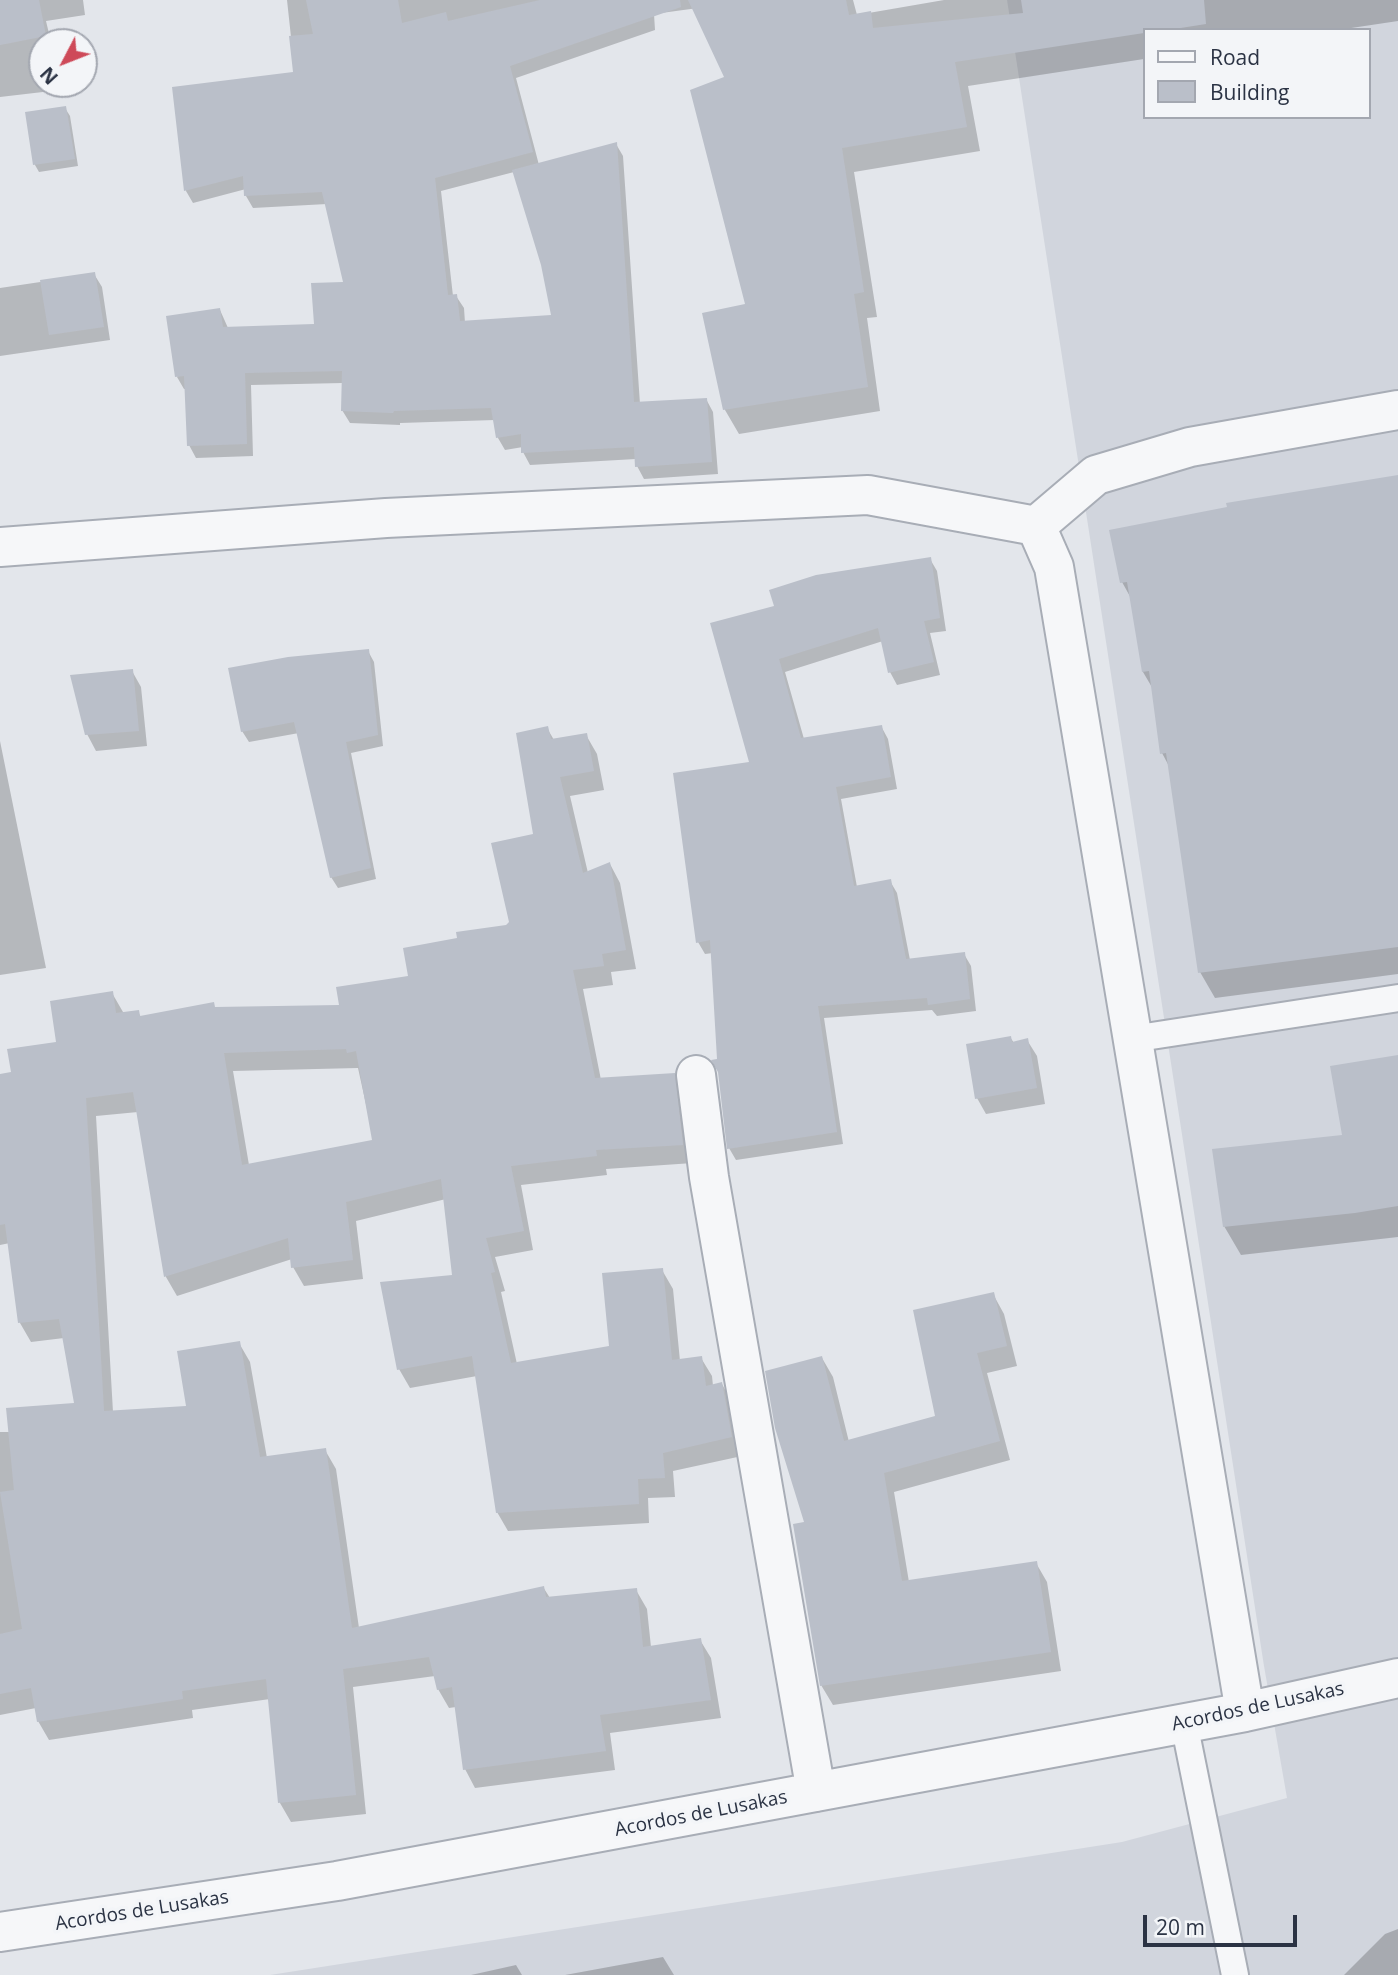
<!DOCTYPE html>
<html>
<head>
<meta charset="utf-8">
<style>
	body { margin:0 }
	#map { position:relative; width:1398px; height:1975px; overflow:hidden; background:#e3e6eb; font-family:"Open Sans",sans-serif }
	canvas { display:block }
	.legend { position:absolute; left:1143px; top:28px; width:228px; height:91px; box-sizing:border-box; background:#f3f5f8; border:2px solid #a3a7b0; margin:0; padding:9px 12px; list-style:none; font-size:21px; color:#2b3344 }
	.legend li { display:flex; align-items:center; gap:14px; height:35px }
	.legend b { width:35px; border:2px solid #a3a7b0 }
	.north { position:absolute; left:28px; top:28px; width:70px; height:70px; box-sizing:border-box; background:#f3f5f8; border:2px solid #a3a7b0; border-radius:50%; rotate:228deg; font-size:19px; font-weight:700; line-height:28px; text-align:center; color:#2b3344 }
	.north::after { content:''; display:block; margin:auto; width:24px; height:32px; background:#ce4a59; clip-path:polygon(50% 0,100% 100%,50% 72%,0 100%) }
	.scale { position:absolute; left:1143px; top:1915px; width:154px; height:32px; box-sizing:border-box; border:4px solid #2b3344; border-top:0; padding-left:9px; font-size:21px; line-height:24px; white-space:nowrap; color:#2b3344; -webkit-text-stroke:5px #f3f5f8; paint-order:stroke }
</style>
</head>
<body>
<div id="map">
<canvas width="1398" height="1975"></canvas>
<ul class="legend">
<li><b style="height:9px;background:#f6f7f9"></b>Road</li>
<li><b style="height:19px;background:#babfc9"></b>Building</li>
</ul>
<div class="north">N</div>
<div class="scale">20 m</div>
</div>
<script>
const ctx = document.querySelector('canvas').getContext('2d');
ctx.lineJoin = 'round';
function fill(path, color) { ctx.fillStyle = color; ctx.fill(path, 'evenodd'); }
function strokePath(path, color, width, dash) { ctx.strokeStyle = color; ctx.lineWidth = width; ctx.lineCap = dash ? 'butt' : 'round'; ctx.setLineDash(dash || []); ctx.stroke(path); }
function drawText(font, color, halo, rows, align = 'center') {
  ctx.font = font + ' "Open Sans",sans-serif'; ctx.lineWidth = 7; ctx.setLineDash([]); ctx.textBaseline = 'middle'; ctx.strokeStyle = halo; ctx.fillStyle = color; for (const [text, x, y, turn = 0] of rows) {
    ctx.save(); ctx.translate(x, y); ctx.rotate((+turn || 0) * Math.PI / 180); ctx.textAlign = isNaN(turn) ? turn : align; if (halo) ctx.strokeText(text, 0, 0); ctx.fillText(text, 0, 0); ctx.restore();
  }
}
fill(new Path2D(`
	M1007,0H1398V1975H270L1122,1842L1287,1798L1264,1666ZM1144,30H1368V117H1144Z`), '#d1d5dd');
fill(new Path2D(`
	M0,0H83L85,15L46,21L51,42H42V84H59L60,90L0,97Z
	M287,0H695L698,8L654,14L655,30L516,78L539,165L616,144L623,156L640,404L706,399L713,412L718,474L644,479L637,466L636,459L530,465L523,452V447L505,450L498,438L495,420L400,423V425L350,423L342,410L343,383L251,385L253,456L196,458L189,445L187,389H184L177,377L220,310L228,328L316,326L346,284L327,204L253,208L246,196V189L193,203L186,191L174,89L295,74ZM514,172L543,265L553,316L465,323L464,308L456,296H453L441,191Z
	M752,0H853L857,15L944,0H1398V21L1338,30H1144V59L968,86L980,151L854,172L877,317L867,318L880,411L739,434L725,410L704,314L747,305L737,103Z
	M65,108L70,116L78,166L39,172L35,165L27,114Z
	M94,274L102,287L110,340L0,356V288Z
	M1398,477V974L1215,998L1200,972L1170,768L1162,753L1153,689L1143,672L1132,600L1122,582Z
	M930,559L937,571L946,631L930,633L940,675L897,685L890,672L883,641L785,672L804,739L881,726L888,739L897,789L841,799L857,887L890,881L897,893L910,960L964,954L971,966L976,1011L937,1016L932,1010L824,1018L843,1144L736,1160L729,1148L719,1061L713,953L705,954L698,942L752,763L776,607Z
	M368,651L374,662L383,746L351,753L376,879L338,888L331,877L299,733L249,742L242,731Z
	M132,671L141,687L147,746L96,751L87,734Z
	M547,728L554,740L586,735L597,754L604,790L570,796L588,873L610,864L620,883L636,969L611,972L613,985L583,989L601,1080L674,1075L685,1094L693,1163L606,1169L607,1175L521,1185L533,1250L495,1257L505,1291L501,1292L517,1364L611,1348L662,1270L673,1289L680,1361L701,1358L712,1376L713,1386L722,1384L732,1403L742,1456L673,1471L675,1497L648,1498L649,1523L508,1531L497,1512L477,1376L410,1388L399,1369L454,1276L446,1199L356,1221L363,1279L304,1286L293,1267L292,1259L177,1296L166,1277L138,1112L96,1116L113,1412L188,1408L239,1343L250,1362L267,1458L325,1450L336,1469L359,1628L543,1587L550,1598L636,1590L647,1609L651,1647L700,1640L711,1658L721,1718L610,1733L615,1770L475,1788L465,1769L456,1707L449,1708L438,1689L435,1676L353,1687L366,1814L291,1822L280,1803L270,1699L192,1710L193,1718L49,1740L38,1721L36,1708L0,1715V1432H10L76,1404L64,1338L31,1342L20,1323L10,1243L0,1245V1076L13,1074L57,1043L112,993L123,1012H138L141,1017L216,1009L341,1007L410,978L459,940L506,927L511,923L535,835ZM358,1068L374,1141L249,1165L233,1071Z
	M0,741L46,968L0,975Z
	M1010,1037L1014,1043L1027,1040L1037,1056L1045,1104L986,1114L977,1098Z
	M1398,1057V1237L1241,1255L1224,1226L1344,1136Z
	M993,1294L1004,1314L1017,1366L987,1373L1010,1460L894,1492L909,1582L1036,1563L1047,1582L1061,1671L833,1705L821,1685L807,1523L822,1358L833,1377L849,1442L937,1417Z
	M1398,1929V1975H1344L1385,1934Z
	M663,1957L674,1975H565Z
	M516,1965L522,1975H471Z`), '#0003');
fill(new Path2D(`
	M0,0H39L46,36L0,45Z
	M306,0H398L402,23L446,12L448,21L540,0H680L681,7L510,66L533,152L435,178L448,295L457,294L460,321L551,315L541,265L512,170L617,142L634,402L707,398L712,462L635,467L634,447L521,453V434L496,438L491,408L394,411L393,413L341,411L342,371L245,373L247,444L187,446L184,376L175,377L166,316L220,308L223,327L314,324L311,283L343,282L322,192L244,196L243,176L184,191L172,87L293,72L289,36L313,34Z
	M688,0H846L849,15L871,11L873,28L1023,13L1021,0H1204L1206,24L1168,30H1144V33L955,62L967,127L842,148L864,292L854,294L868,387L723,410L702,313L745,304L690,90L724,77Z
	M66,106L75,159L33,165L25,112Z
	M95,272L104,327L49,335L40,280Z
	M1398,475V947L1198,973L1166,753L1160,754L1149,671L1142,672L1127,582L1120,583L1109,530L1227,507L1226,503Z
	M931,557L940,618L924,621L934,662L888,673L878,628L779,659L801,738L882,725L891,777L836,787L854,886L891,879L906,959L965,952L970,999L928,1005L927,998L818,1006L837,1132L727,1149L718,1072L711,1060L717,1059L710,940L696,943L673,773L749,762L710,623L774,606L769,590L816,575Z
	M369,649L378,735L346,742L371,868L330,878L294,722L241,732L228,668L288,657Z
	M133,669L139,731L85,735L70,675Z
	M548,726L551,739L587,733L594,771L560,777L583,873L610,862L626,950L602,954L604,966L573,970L595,1078L675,1073L683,1145L596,1150L597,1156L511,1166L524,1231L486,1238L495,1272L491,1273L511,1363L609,1346L602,1273L663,1268L672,1360L702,1356L706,1386L722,1382L732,1437L663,1453L665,1478L638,1479L639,1504L496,1513L472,1356L397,1370L380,1282L452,1275L441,1179L346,1202L353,1260L291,1268L288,1238L164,1277L133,1092L86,1098L104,1411L186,1406L177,1351L240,1341L260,1457L326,1448L352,1628L544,1586L546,1597L637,1588L643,1647L701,1638L711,1700L600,1715L606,1751L463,1770L452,1687L437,1690L429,1657L343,1669L356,1795L278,1803L266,1679L182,1691L183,1699L37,1722L31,1688L0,1694V1634L22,1629L0,1492L14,1490L6,1408L74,1403L59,1319L18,1323L5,1224L0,1225V1074L11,1072L7,1049L56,1042L50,1001L113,991L116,1013L139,1010L140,1016L214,1002L215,1007L339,1005L336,987L408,976L403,948L457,938L456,932L506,925L509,922L491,843L533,834L516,733ZM346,1049L347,1053L356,1051L372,1140L242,1165L224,1053Z
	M1011,1036L1012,1042L1028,1038L1037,1088L975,1099L966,1044Z
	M1398,1055V1206L1355,1213L1223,1227L1212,1149L1342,1135L1330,1066Z
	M994,1292L1007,1346L977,1353L1000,1441L884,1473L902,1581L1037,1561L1051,1652L820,1686L793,1524L804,1522L775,1428L765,1371L822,1356L844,1441L935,1416L913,1310Z`), '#babfc9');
const lane = new Path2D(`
	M1132,1039L1398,998
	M1184,1723L1235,1975`);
const street = new Path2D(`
	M1036,526L1054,567L1245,1712
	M1036,526L1096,475L1190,447L1398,410
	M0,547L386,518L868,495L1036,526
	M696,1075L709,1177L816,1792
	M0,1932L337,1881L1245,1712L1398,1678`);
strokePath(lane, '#a8adb6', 30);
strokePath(street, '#a8adb6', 42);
strokePath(lane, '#f6f7f9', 26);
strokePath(street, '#f6f7f9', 38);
drawText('19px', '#2b3344', '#f3f5f8', [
	["Acordos de Lusakas",1258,1707,-12],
	["Acordos de Lusakas",701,1814,-11],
	["Acordos de Lusakas",142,1911,-9]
]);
</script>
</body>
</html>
